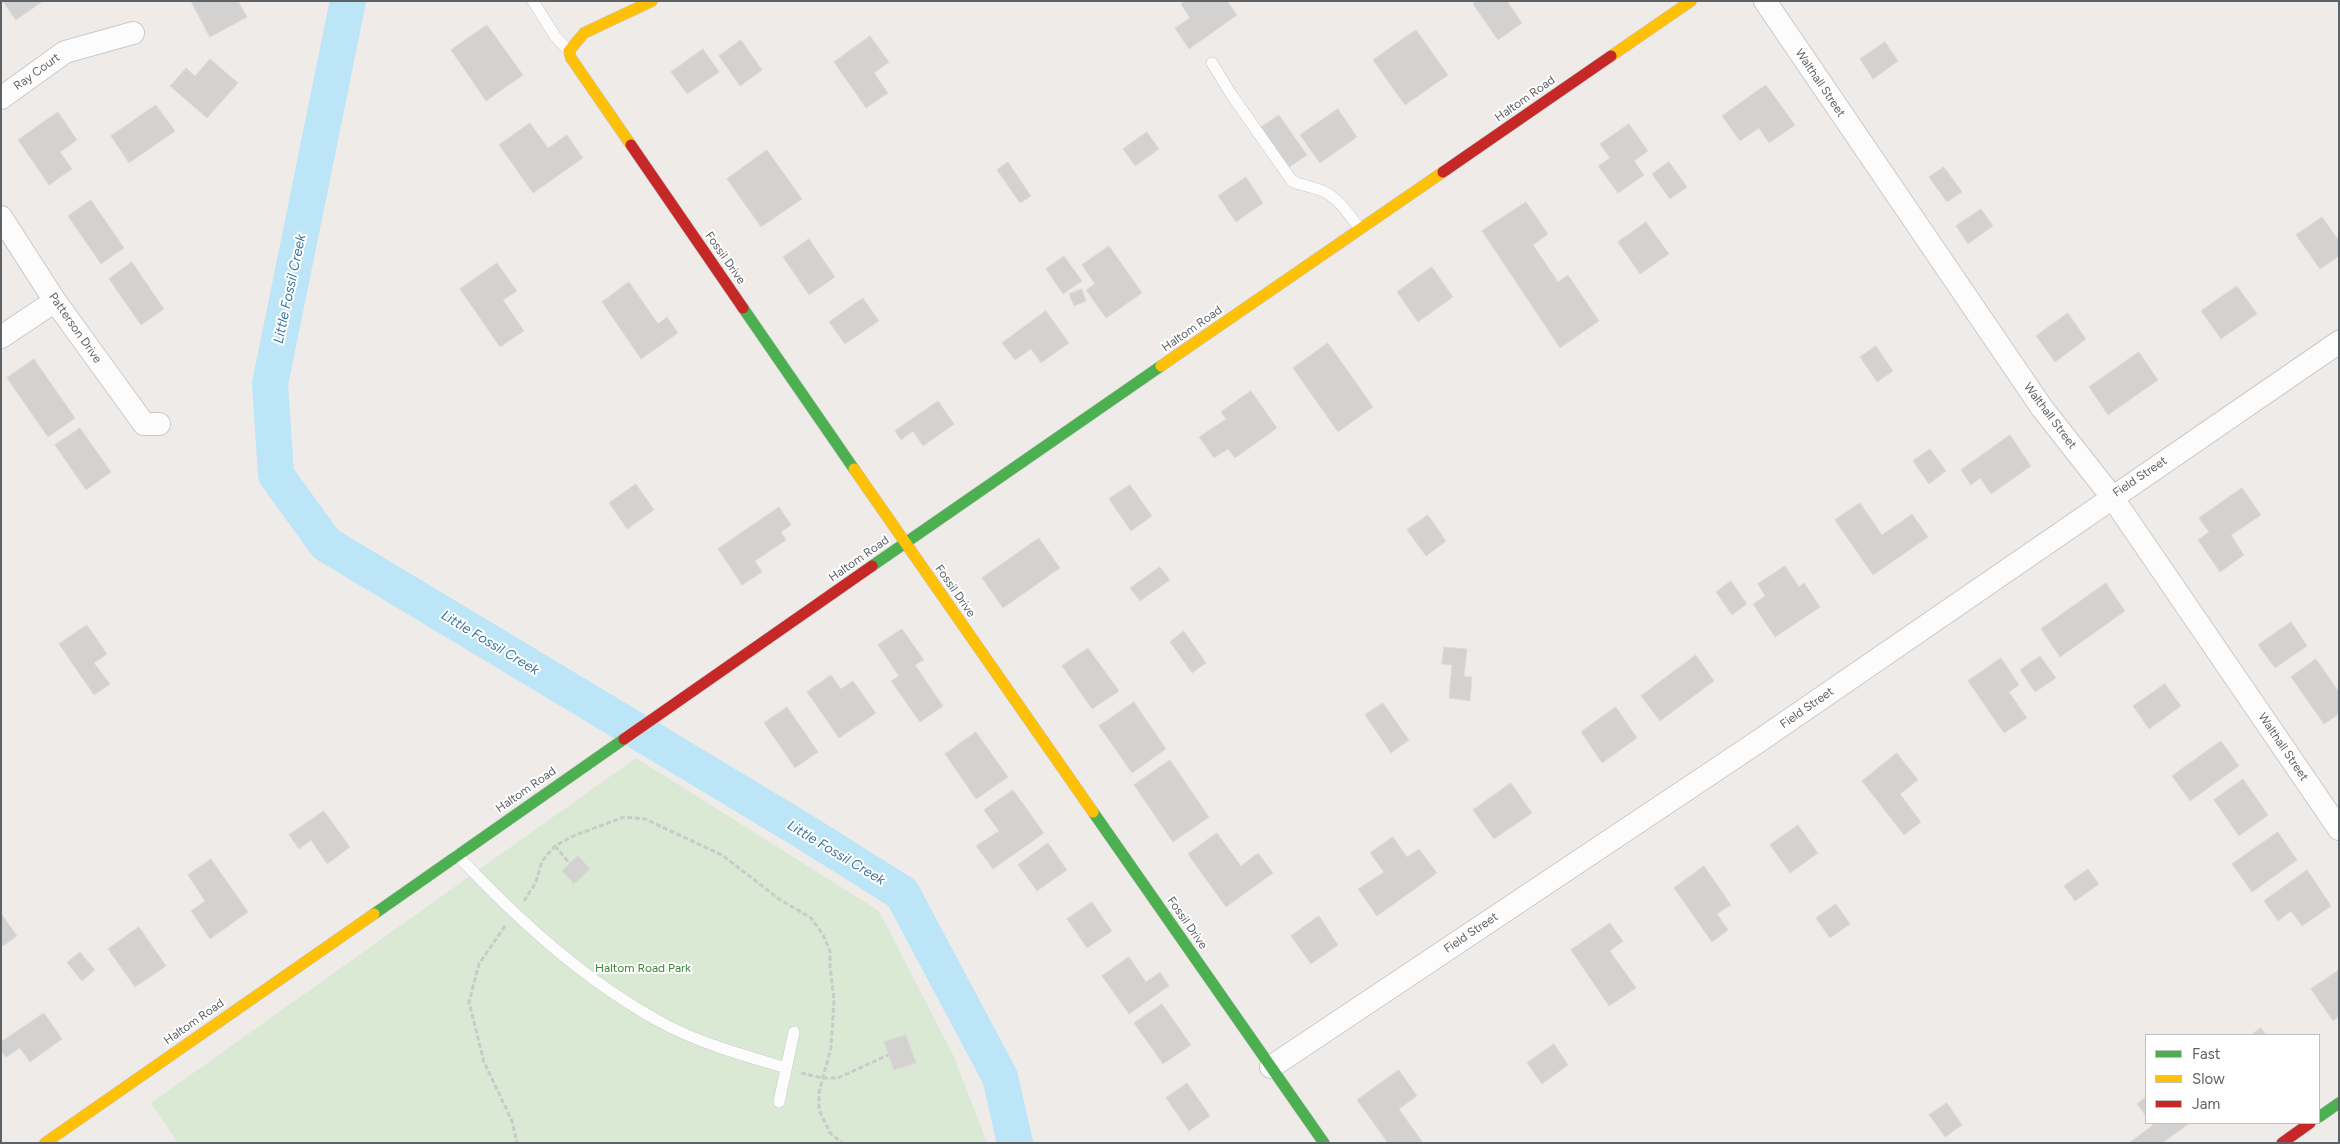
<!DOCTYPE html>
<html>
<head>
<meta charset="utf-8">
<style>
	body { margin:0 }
	#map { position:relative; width:2340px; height:1144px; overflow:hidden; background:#eeebe8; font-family:Figtree,sans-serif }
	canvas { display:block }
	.frame { position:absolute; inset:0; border:2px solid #5d6266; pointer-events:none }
	.legend { position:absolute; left:2145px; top:1034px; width:175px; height:90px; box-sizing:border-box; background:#fff; border:1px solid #bec0c2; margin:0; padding:6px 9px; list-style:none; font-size:15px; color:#5d6266 }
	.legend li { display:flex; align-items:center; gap:10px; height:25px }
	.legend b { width:25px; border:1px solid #bec0c2 }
</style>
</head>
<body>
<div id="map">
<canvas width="2340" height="1144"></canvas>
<div class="frame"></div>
<ul class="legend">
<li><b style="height:6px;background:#4caf50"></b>Fast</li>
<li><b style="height:6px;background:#ffc107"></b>Slow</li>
<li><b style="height:6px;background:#c62828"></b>Jam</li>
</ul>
</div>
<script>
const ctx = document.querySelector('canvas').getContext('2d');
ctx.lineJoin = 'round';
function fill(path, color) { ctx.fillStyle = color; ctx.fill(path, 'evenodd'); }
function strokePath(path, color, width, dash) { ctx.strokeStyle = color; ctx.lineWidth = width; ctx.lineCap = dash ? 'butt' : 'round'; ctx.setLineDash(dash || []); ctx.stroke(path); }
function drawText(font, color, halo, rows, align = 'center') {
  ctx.font = font + ' Figtree,sans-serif'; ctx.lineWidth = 4; ctx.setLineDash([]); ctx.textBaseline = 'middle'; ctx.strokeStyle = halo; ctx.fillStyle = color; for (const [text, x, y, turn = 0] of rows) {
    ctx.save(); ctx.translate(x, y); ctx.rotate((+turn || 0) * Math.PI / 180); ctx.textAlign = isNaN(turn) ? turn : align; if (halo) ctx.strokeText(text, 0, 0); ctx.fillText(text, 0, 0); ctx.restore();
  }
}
fill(new Path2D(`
	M636,758L879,911L954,1057L987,1143H178L151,1103Z`), '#d9e9d4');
strokePath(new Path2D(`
	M348,1L270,384L276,475L326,544L800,829L902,893L1000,1077L1015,1143`), '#bce5f8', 36);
const building = new Path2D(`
	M3,1H43L16,20Z
	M191,1H238L247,17L210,37Z
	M1185,1H1227L1237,15L1189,49L1175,28L1190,18L1181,4Z
	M1477,1H1507L1522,23L1498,40L1473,4Z
	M487,25L523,75L486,101L451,50Z
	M1416,30L1448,75L1405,105L1373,60Z
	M870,36L889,62L874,73L888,93L866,108L834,62Z
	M741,40L762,70L740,86L719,56Z
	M1885,42L1898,61L1873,79L1860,59Z
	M703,49L719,72L687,94L671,72Z
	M210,59L238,83L207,118L170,86L186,68L195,76Z
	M1766,85L1795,125L1769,143L1759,128L1740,141L1722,116Z
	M156,105L175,131L129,163L111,136Z
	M1338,109L1357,137L1320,163L1300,135Z
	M58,112L77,140L60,152L72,169L49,185L18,140Z
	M1279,115L1307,155L1288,168L1260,128Z
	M530,123L548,148L567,135L583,158L533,193L499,145Z
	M1629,124L1648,151L1634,161L1644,175L1618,193L1598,166L1610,158L1600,144Z
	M1147,132L1159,149L1135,166L1123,149Z
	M767,150L802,199L761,227L727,179Z
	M1008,162L1031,196L1020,203L997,170Z
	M1669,162L1687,187L1670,199L1652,174Z
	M1944,167L1962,192L1947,202L1929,177Z
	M1246,177L1263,203L1236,222L1218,196Z
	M91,200L124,248L101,264L68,216Z
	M1526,202L1548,234L1533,245L1558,282L1568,275L1599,321L1560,348L1482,231Z
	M1981,209L1993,226L1968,244L1956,226Z
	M2322,217L2339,241V256L2320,269L2296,235Z
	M1646,222L1669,254L1640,274L1618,242Z
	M809,239L835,277L809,295L783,257Z
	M1109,246L1142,293L1106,318L1086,290L1095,284L1082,265Z
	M1064,256L1082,281L1063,294L1046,269Z
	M132,262L164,309L141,325L109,279Z
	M497,263L517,291L503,300L524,331L500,347L460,289Z
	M1432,267L1453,297L1418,322L1397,292Z
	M629,282L658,324L667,317L678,333L641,359L602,302Z
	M2237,286L2257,314L2221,339L2201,311Z
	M1082,289L1086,301L1074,306L1069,294Z
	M863,298L879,321L845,344L829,322Z
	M1046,311L1069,343L1041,363L1031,349L1015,360L1002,343Z
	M2068,313L2086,339L2055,362L2036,336Z
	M1328,343L1373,407L1338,432L1293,368Z
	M1876,346L1893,371L1877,382L1860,357Z
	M2139,352L2158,380L2108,415L2089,387Z
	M34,359L75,418L48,437L7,378Z
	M1251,391L1277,428L1235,458L1228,449L1214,458L1199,437L1226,419L1221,412Z
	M938,401L954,424L923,446L913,431L901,440L895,431Z
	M80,428L111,472L86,490L55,445Z
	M2010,435L2031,466L1991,494L1980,478L1971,485L1961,470Z
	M1930,449L1946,471L1929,484L1913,461Z
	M636,484L654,510L627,529L609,503Z
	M1130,485L1152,516L1131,531L1109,499Z
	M2242,488L2261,515L2231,535L2244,555L2220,572L2198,540L2209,532L2199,518Z
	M1860,503L1882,535L1912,514L1928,537L1873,575L1835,520Z
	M779,507L791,525L781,532L786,540L755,561L762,572L742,585L718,549Z
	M1428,515L1446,541L1426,556L1407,530Z
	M1039,538L1060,568L1003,608L982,578Z
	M1785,566L1799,587L1804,583L1820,607L1775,637L1753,604L1765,596L1758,584Z
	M1160,567L1170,580L1140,601L1130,588Z
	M1731,581L1747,604L1732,615L1716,592Z
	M2106,583L2125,611L2060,657L2041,629Z
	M2291,622L2307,646L2275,668L2258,645Z
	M87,625L107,654L94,663L110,684L94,695L59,644Z
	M902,629L924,660L915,665L943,706L920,722L891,681L899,676L878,645Z
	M1184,631L1206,663L1192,673L1170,642Z
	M1444,647L1467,649L1464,676L1472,677L1470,701L1449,698L1452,665L1442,664Z
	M1088,648L1119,691L1092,709L1062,666Z
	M1696,655L1714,681L1660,721L1641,696Z
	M2040,656L2056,678L2035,692L2020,670Z
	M2001,658L2019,685L2009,692L2027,718L2004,733L1968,681Z
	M2316,659L2339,692V714L2324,724L2291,677Z
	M831,675L841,689L853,681L876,713L839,738L807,692Z
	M2165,684L2181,706L2149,729L2133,706Z
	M1134,702L1166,749L1132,773L1099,726Z
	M1383,703L1409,740L1391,753L1365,715Z
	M787,707L818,752L795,768L764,723Z
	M1616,707L1637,738L1602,763L1581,732Z
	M976,732L1008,777L976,799L945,754Z
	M2221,741L2239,766L2190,801L2172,776Z
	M1897,753L1918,780L1900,794L1921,822L1904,835L1862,781Z
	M1170,760L1209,817L1173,842L1134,785Z
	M2243,779L2268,815L2239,836L2214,800Z
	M1511,783L1532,813L1494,839L1473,810Z
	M1013,790L1044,833L993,869L976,846L999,831L984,810Z
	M324,811L350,847L327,864L311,840L299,849L289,835Z
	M1798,825L1818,853L1790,873L1770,845Z
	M2278,832L2297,860L2252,892L2232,864Z
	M1217,833L1241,866L1258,853L1273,873L1226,907L1188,854Z
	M1393,837L1407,857L1419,849L1437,873L1377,916L1358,889L1384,872L1370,853Z
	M1048,843L1067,870L1037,891L1018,865Z
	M578,856L590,869L574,884L562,871Z
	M211,859L248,912L210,939L191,911L205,901L188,875Z
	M1704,866L1731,905L1717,914L1728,930L1712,942L1674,888Z
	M2088,869L2099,884L2075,901L2064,886Z
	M2307,870L2331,906L2302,926L2291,911L2278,921L2264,901Z
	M1092,902L1112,931L1087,948L1067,919Z
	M1836,904L1850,924L1830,938L1816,918Z
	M1,913L17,936L3,946L1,943Z
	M1319,916L1338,945L1311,964L1291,936Z
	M1610,923L1623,941L1610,951L1636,988L1609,1006L1571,950Z
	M139,927L166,966L135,987L108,949Z
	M80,952L95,970L82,981L67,963Z
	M1129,957L1146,982L1160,972L1169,986L1129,1014L1102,976Z
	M2339,970V1016L2333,1021L2311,989Z
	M1162,1004L1191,1045L1163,1064L1134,1023Z
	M44,1013L62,1039L30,1062L20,1048L6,1057L1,1051V1042Z
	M2261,1028L2266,1035H2251Z
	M906,1035L916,1063L894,1070L884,1042Z
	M1554,1044L1568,1065L1542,1084L1527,1063Z
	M1399,1070L1417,1096L1399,1109L1423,1143H1388L1357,1100Z
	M1187,1083L1210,1116L1189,1131L1166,1098Z
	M2146,1097V1116L2137,1104Z
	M1947,1103L1962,1125L1945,1137L1929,1115Z
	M2151,1123H2190L2162,1143H2129L2153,1125Z`);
fill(building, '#d4d2d1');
strokePath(building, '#dddad8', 1);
const lane = new Path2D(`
	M533,1L555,36L569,51
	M1212,63L1231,94L1292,181C1302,186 1315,187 1325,192C1340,200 1350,216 1360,229
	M457,855C519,921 588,984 668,1026C705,1045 747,1056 786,1068
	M779,1102L794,1032`);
const street = new Path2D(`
	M1765,1L2042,408L2112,497L2339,829
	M1,98L65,52L133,33
	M1,217L55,301L144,424H159
	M1,337L55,301
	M1271,1067L1759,741L2339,342`);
const fast = new Path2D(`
	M743,308L854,469
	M872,566L1161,366
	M1093,812L1324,1143
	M374,914L624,739
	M2319,1117L2339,1103`);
const slow = new Path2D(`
	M1611,56L1691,1
	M631,145L571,58L569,51L584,33L652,1
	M1161,366L1443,172
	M854,469L1093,812
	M45,1143L374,914`);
const jam = new Path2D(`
	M631,145L743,308
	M1443,172L1611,56
	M624,739L872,566
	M2282,1143L2310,1123`);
strokePath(lane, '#cacaca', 12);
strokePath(street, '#cacaca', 24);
strokePath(fast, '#c8c8c7', 12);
strokePath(slow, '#c8c8c7', 12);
strokePath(jam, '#c8c8c7', 12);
strokePath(new Path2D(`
	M555,846L570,864
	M524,901L536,882L542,861L555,846L573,836L624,817L645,819L722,855L779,899L811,918L823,935L830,951V966L834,1000L831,1048L819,1092V1110L830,1133L842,1143
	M505,926L479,964L469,1002L484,1062L512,1121L517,1143
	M801,1073L822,1078H838L888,1055`), '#c7ccc9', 3, [5, 2.5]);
strokePath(lane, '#fcfcfc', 11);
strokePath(street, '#fcfcfc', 22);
strokePath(fast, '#4caf50', 11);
strokePath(slow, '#ffc107', 11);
strokePath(jam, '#c62828', 11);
drawText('12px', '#5d6266', '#fff', [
	["Ray Court",37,72,-36],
	["Walthall Street",1820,83,56],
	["Haltom Road",1525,99,-35],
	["Fossil Drive",725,258,55],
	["Patterson Drive",75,328,55],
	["Haltom Road",1192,329,-35],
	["Walthall Street",2050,416,53],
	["Field Street",2140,477,-34],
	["Haltom Road",859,559,-35],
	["Fossil Drive",955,591,55],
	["Field Street",1807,708,-35],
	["Walthall Street",2283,747,56],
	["Haltom Road",526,790,-35],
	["Fossil Drive",1187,923,55],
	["Field Street",1471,933,-34],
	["Haltom Road",194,1022,-35]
]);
drawText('12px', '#3b8535', '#fff', [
	["Haltom Road Park",643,968]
]);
drawText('italic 14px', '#3d78a0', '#fff', [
	["Little Fossil Creek",290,289,-78],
	["Little Fossil Creek",490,643,31],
	["Little Fossil Creek",836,853,31]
]);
</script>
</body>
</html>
